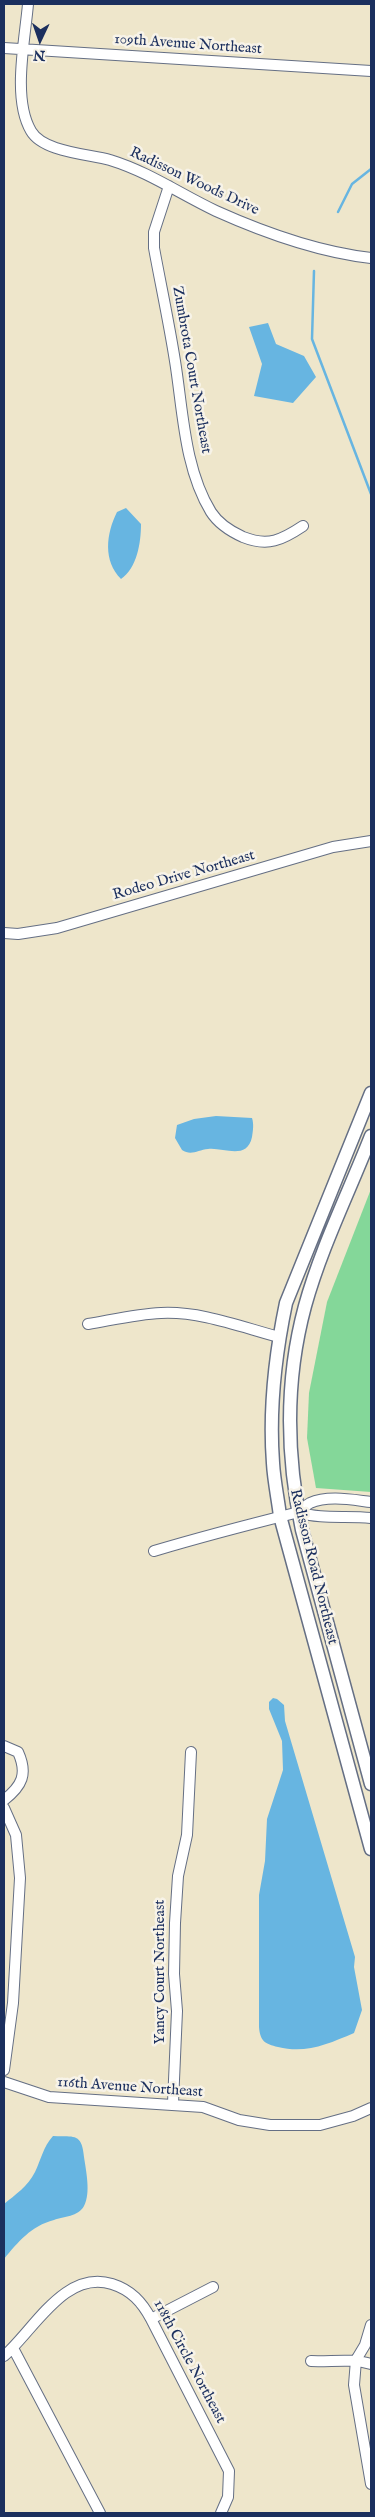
<!DOCTYPE html>
<html>
<head>
<meta charset="utf-8">
<style>
	body { margin:0 }
	#map { position:relative; width:375px; height:2517px; overflow:hidden; background:#eee6cb; font-family:"IM FELL English",serif }
	canvas { display:block }
	.frame { position:absolute; inset:0; border:5px solid #1b2f5e; pointer-events:none }
	.north { position:absolute; left:15px; top:15px; width:50px; height:50px; -webkit-text-stroke:4px #f7f3e8; paint-order:stroke; rotate:183deg; font-size:14px; font-weight:700; line-height:20px; text-align:center; color:#1b2f5e }
	.north::after { content:''; display:block; margin:auto; width:18px; height:22px; background:#1b2f5e; clip-path:polygon(50% 0,100% 100%,50% 72%,0 100%) }
</style>
</head>
<body>
<div id="map">
<canvas width="375" height="2517"></canvas>
<div class="frame"></div>
<div class="north">N</div>
</div>
<script>
const ctx = document.querySelector('canvas').getContext('2d');
ctx.lineJoin = 'round';
function fill(path, color) { ctx.fillStyle = color; ctx.fill(path, 'evenodd'); }
function strokePath(path, color, width, dash) { ctx.strokeStyle = color; ctx.lineWidth = width; ctx.lineCap = dash ? 'butt' : 'round'; ctx.setLineDash(dash || []); ctx.stroke(path); }
function drawText(font, color, halo, rows, align = 'center') {
  ctx.font = font + ' "IM FELL English",serif'; ctx.lineWidth = 5; ctx.setLineDash([]); ctx.textBaseline = 'middle'; ctx.strokeStyle = halo; ctx.fillStyle = color; for (const [text, x, y, turn = 0] of rows) {
    ctx.save(); ctx.translate(x, y); ctx.rotate((+turn || 0) * Math.PI / 180); ctx.textAlign = isNaN(turn) ? turn : align; if (halo) ctx.strokeText(text, 0, 0); ctx.fillText(text, 0, 0); ctx.restore();
  }
}
fill(new Path2D(`
	M371,1189V1492L316,1488L307,1438L309,1393L327,1302Z`), '#84d799');
fill(new Path2D(`
	M268,323L276,344L304,356L316,377L293,403L254,396L262,364L249,327Z
	M126,508L141,524C141,543 137,568 121,579C103,561 106,534 117,512Z
	M216,1116L252,1118C254,1124 253,1131 252,1137C247,1161 223,1147 208,1149C198,1150 191,1156 182,1150L175,1138L177,1125L194,1119Z
	M273,1698L277,1699L284,1705L285,1721L355,1957L354,1967L362,2010L354,2033C328,2044 306,2054 278,2047C265,2044 260,2041 259,2027V1895L265,1861L267,1819L283,1770L282,1741L269,1709V1702Z
	M53,2136C73,2137 82,2132 84,2157C86,2171 91,2193 84,2206C78,2217 64,2216 54,2220C31,2226 18,2242 4,2259V2204C15,2195 28,2186 35,2172C41,2160 43,2147 53,2136Z`), '#67b5e1');
strokePath(new Path2D(`
	M338,212L352,184L371,169
	M314,271L312,339L371,494`), '#67b5e1', 2.5);
const minor = new Path2D(`
	M28,4C25,40 12,99 31,131C43,152 88,154 110,160C149,172 180,194 216,211C265,233 318,252 371,258
	M4,48L371,71
	M169,186L154,232V248C161,286 169,323 175,361C183,410 184,468 211,512C218,523 232,532 243,537C268,547 282,540 303,526
	M4,933L18,934L57,928L333,847L371,841
	M88,1324C112,1320 137,1314 161,1313C201,1311 241,1327 279,1337
	M298,1512C322,1520 347,1515 371,1518
	M154,1551C201,1537 247,1525 295,1513C301,1512 304,1506 310,1503C328,1495 353,1500 371,1502
	M4,1746L18,1752C28,1774 22,1786 4,1800
	M4,1808L16,1835L20,1878L13,2003L4,2070
	M4,2082L49,2097L203,2107L239,2120L270,2125H320L353,2116L371,2108
	M173,2103L177,2011L174,1974L175,1923L178,1876L187,1835L191,1752
	M151,2319L213,2287
	M371,2325L365,2345L356,2360L354,2385L371,2484
	M13,2348L100,2513
	M4,2356C34,2330 65,2269 112,2284C131,2290 142,2302 151,2319L229,2471L228,2497L221,2513
	M311,2361C331,2362 352,2358 371,2364`);
const major = new Path2D(`
	M371,1093L286,1303C275,1356 269,1410 273,1463C274,1481 278,1499 280,1516L371,1849
	M371,1136C349,1192 321,1248 305,1306C285,1380 286,1455 302,1530L371,1784`);
strokePath(minor, '#656f84', 12);
strokePath(major, '#656f84', 15);
strokePath(minor, '#fff', 10);
strokePath(major, '#fff', 12);
drawText('15px', '#1b2f5e', '#f7f3e8', [
	["109th Avenue Northeast",188,45,4],
	["Radisson Woods Drive",194,182,25],
	["Zumbrota Court Northeast",191,370,80],
	["Rodeo Drive Northeast",184,876,-16],
	["Radisson Road Northeast",313,1567,76],
	["Yancy Court Northeast",161,1972,-90],
	["116th Avenue Northeast",130,2088,4],
	["118th Circle Northeast",189,2362,62]
]);
</script>
</body>
</html>
